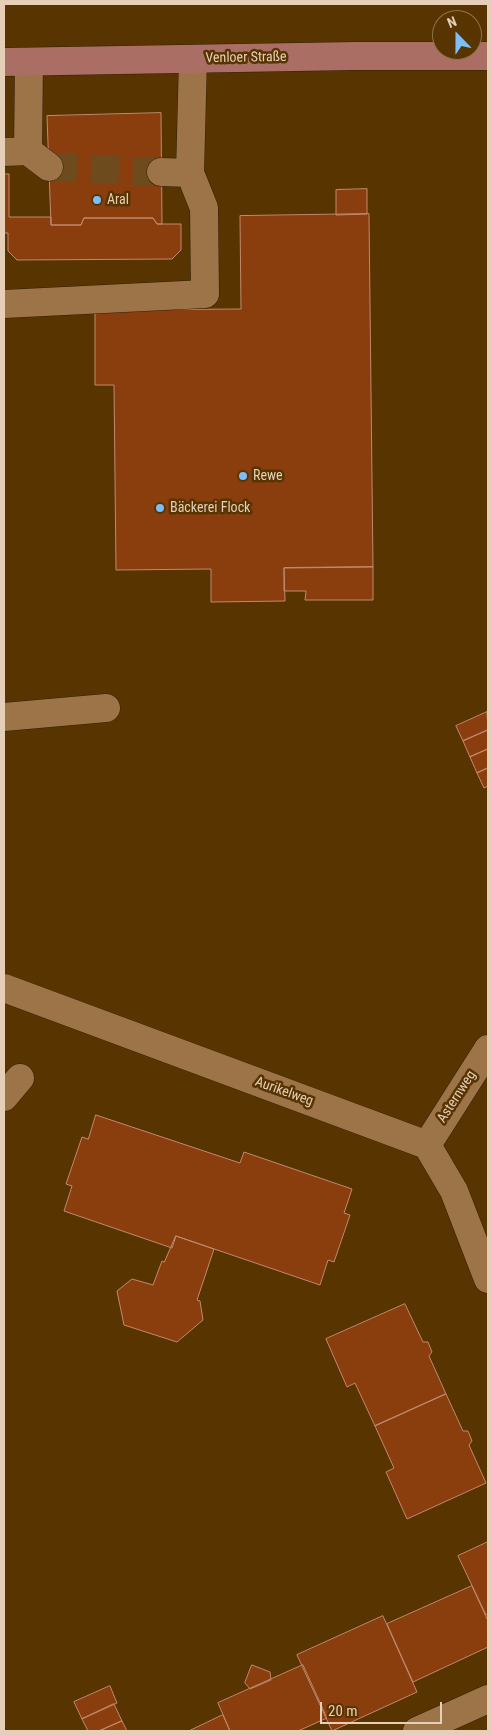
<!DOCTYPE html>
<html>
<head>
<meta charset="utf-8">
<style>
	body { margin:0 }
	#map { position:relative; width:492px; height:1735px; overflow:hidden; background:#583400; font-family:"Roboto Condensed",sans-serif }
	canvas { display:block }
	.frame { position:absolute; inset:0; border:5px solid #e6cfb9; pointer-events:none }
	.north { position:absolute; left:432px; top:10px; width:50px; height:50px; box-sizing:border-box; background:#583400; border:1px solid #91724a; border-radius:50%; rotate:338deg; font-size:14px; font-weight:700; line-height:20px; text-align:center; color:#e6cfb9 }
	.north::after { content:''; display:block; margin:auto; width:18px; height:22px; background:#7dbef9; clip-path:polygon(50% 0,100% 100%,50% 72%,0 100%) }
	.scale { position:absolute; left:320px; top:1702px; width:122px; height:22px; box-sizing:border-box; border:2px solid #e6cfb9; border-top:0; padding-left:6px; font-size:15px; line-height:18px; white-space:nowrap; color:#e6cfb9; -webkit-text-stroke:4px #583400; paint-order:stroke }
</style>
</head>
<body>
<div id="map">
<canvas width="492" height="1735"></canvas>
<div class="frame"></div>
<div class="north">N</div>
<div class="scale">20 m</div>
</div>
<script>
const ctx = document.querySelector('canvas').getContext('2d');
ctx.lineJoin = 'round';
function fill(path, color) { ctx.fillStyle = color; ctx.fill(path, 'evenodd'); }
function strokePath(path, color, width, dash) { ctx.strokeStyle = color; ctx.lineWidth = width; ctx.lineCap = dash ? 'butt' : 'round'; ctx.setLineDash(dash || []); ctx.stroke(path); }
function drawText(font, color, halo, rows, align = 'center') {
  ctx.font = font + ' "Roboto Condensed",sans-serif'; ctx.lineWidth = 5; ctx.setLineDash([]); ctx.textBaseline = 'middle'; ctx.strokeStyle = halo; ctx.fillStyle = color; for (const [text, x, y, turn = 0] of rows) {
    ctx.save(); ctx.translate(x, y); ctx.rotate((+turn || 0) * Math.PI / 180); ctx.textAlign = isNaN(turn) ? turn : align; if (halo) ctx.strokeText(text, 0, 0); ctx.fillText(text, 0, 0); ctx.restore();
  }
}
const building = new Path2D(`
	M161,113L162,224H157L153,218H84L81,225H51L47,116Z
	M4,174H9V217H51V225H81L84,218H153L157,224H181V250L172,259L17,260L8,251V233H4Z
	M367,189V214L336,215V190Z
	M369,214L373,567L284,568L285,601L211,602V569L116,570L114,385H95V310L241,309L240,216Z
	M373,567V600H305L306,591H284V568Z
	M487,712L488,730L463,741L456,726Z
	M488,730V749L470,757L463,741Z
	M488,749V768L477,773L470,757Z
	M488,768V786L484,788L477,773Z
	M96,1115L240,1163L244,1152L352,1189L344,1213L350,1215L334,1262L328,1260L320,1285L176,1236L172,1248L64,1211L72,1186L66,1184L82,1137L88,1139Z
	M176,1236L214,1249L197,1300L200,1301L203,1320L177,1342L124,1325L117,1291L132,1279L153,1285L162,1261L164,1262Z
	M405,1304L423,1342H428L432,1352L429,1356L446,1394L375,1426L355,1383L347,1387L326,1339Z
	M446,1394L463,1431H468L472,1441L469,1445L486,1483L407,1519L386,1472L394,1468L375,1426Z
	M488,1542V1614L486,1615L458,1556Z
	M472,1586L488,1621V1647L413,1682L387,1624Z
	M383,1616L417,1692L332,1731L297,1655Z
	M252,1665L270,1672L271,1680L250,1689L245,1683Z
	M303,1665L327,1718L298,1731H230L218,1703Z
	M110,1686L117,1703L82,1719L74,1702Z
	M114,1704L122,1721L99,1731H88L82,1719Z
	M223,1715L230,1731H189Z
	M122,1721L127,1731H99Z`);
fill(building, '#8a3e0e');
strokePath(building, '#c1896d', 1);
strokePath(new Path2D(`
	M49,167L161,172`), '#6d4b1c', 28, [28, 14]);
const minor = new Path2D(`
	M29,62L28,151L49,167
	M4,152L28,151
	M161,172L190,173
	M4,304L205,294L204,208L190,173L193,59
	M4,717L106,708
	M4,988L427,1145L454,1191L488,1279
	M4,1097L20,1078
	M427,1145L488,1049
	M417,1731L488,1699`);
const major = new Path2D(`
	M4,62L355,56H488`);
strokePath(minor, '#331f07', 29);
strokePath(major, '#331f07', 29);
strokePath(minor, '#9c7447', 28);
strokePath(major, '#aa6e64', 28);
for (const [x, y, r, color] of [
	[97,200,5,"#7dbef9"],
	[243,476,5,"#7dbef9"],
	[160,508,5,"#7dbef9"]
]) { const dot = new Path2D(); dot.arc(x, y, r, 0, 2 * Math.PI); ctx.fillStyle = color; ctx.fill(dot); strokePath(dot, '#583400', 2); }
drawText('14px', '#e6cfb9', '#583400', [
	["Venloer Straße",246,58,-1],
	["Aurikelweg",284,1092,20],
	["Asternweg",457,1097,-57]
]);
drawText('14px', '#e6cfb9', '#583400', [
	["Aral",107,200],
	["Rewe",253,476],
	["Bäckerei Flock",170,508]
], 'left');
</script>
</body>
</html>
